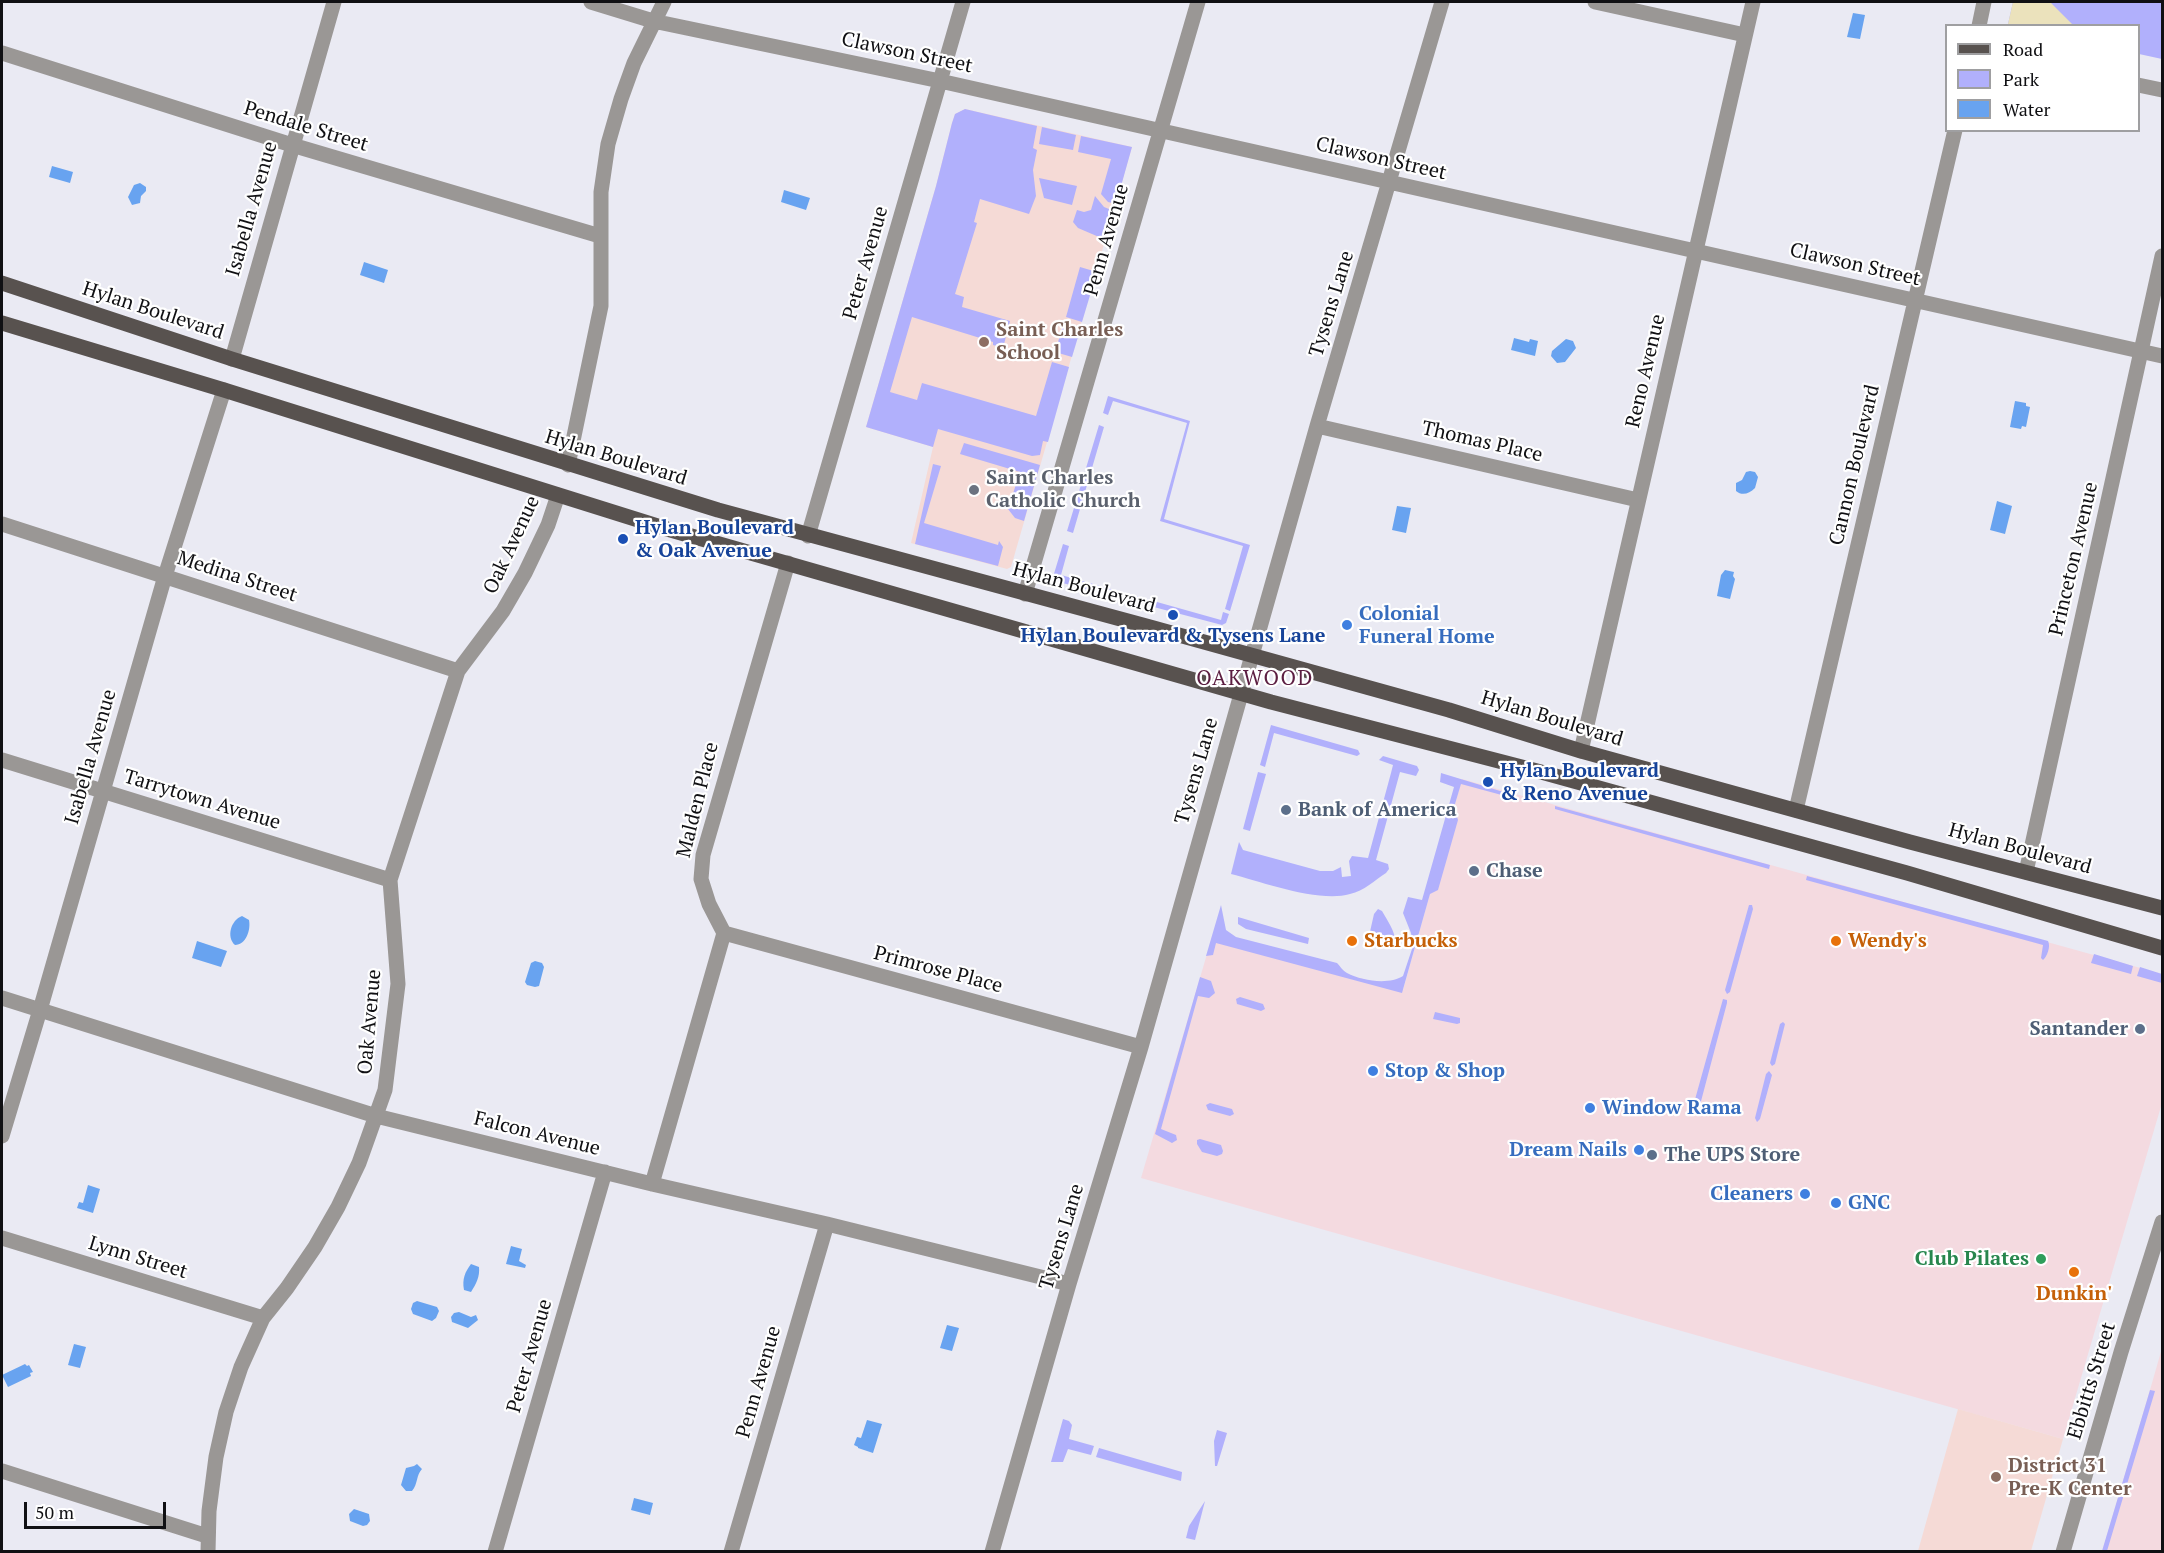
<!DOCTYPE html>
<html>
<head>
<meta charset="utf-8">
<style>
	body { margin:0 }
	#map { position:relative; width:2164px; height:1553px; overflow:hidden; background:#eaeaf3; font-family:"PT Serif",serif }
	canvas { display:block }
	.frame { position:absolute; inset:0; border:3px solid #101013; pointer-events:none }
	.legend { position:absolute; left:1945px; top:24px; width:195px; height:108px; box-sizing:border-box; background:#fff; border:2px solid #9f9fa1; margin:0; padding:8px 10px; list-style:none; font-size:18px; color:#101013 }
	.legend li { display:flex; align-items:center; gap:12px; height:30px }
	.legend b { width:30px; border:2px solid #9f9fa1 }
	.scale { position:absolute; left:24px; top:1502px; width:142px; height:27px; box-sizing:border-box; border:3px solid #101013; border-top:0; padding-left:8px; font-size:18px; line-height:21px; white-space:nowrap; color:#101013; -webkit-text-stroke:4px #fff; paint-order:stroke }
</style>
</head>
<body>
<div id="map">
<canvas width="2164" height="1553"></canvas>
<div class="frame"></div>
<ul class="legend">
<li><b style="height:8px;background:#58524f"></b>Road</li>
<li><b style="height:16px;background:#b1b0fc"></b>Park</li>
<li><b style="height:16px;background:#68a3f0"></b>Water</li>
</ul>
<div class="scale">50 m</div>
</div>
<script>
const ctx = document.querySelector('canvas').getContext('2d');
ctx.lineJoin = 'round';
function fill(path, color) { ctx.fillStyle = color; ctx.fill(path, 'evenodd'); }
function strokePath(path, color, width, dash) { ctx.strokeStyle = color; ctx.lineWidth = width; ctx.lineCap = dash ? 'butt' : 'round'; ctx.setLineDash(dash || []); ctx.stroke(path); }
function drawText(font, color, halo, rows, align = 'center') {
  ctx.font = font + ' "PT Serif",serif'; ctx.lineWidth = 4.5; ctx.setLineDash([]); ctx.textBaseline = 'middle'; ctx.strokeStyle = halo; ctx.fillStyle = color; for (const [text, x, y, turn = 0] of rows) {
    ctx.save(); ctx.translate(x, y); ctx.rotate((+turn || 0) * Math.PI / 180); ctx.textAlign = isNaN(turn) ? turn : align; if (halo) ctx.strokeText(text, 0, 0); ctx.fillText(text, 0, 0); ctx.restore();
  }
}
fill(new Path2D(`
	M1462,779L2162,974V1103L2063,1439L1141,1178L1212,937L1403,990Z
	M2162,1348V1551L2102,1552L2152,1383Z`), '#f4dae0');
fill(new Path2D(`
	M965,109L1132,147L1011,567L1007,569L911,543L933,447L866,427L936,186L952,123L955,114Z
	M1958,1409L2063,1439L2031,1551H1918Z`), '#f5dad6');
fill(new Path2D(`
	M2013,2H2162V59L2139,54L2138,26L2008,24Z
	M965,109L1037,126L1033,148L1037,150L1033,170L1036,196L1029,214L980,199L974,222L977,223L955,294L964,297L962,307L1010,321L1003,348L993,345V342L912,317L890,392L917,400L922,383L1036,416L1052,362L1069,367L1048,442L1043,441L1040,455L1032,456L938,429L933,447L866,427L936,186L952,123L955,114Z
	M1042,127L1076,135L1073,150L1039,144Z
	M1081,136L1132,147L1116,204L1108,202L1101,194L1111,159L1078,152Z
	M1039,178L1077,186L1072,205L1044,198Z
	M1095,196L1104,207L1114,211L1106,240L1078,228L1073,222L1077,210L1084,212L1091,210Z
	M1080,267L1097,272L1082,322L1066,317Z
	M1064,322L1081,327L1072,357L1055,352Z
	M1108,396L1190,421L1164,519L1250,545L1230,611L1225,609L1243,546L1160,521L1187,423L1113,401L1108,415L1103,413Z
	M1099,425L1104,427L1073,533L1067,531Z
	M964,443L1040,465L1024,521L1015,518L1008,509L1020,472L960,454Z
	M933,464L941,466L924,523L998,545L999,541L1003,547L998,566L915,544Z
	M1063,544L1069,546L1061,575L1221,620L1223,612L1229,614L1226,623L1222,625L1055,581L1053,577Z
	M1271,725L1358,750L1360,754L1357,756L1274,733L1265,767L1260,765Z
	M1383,756L1417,766L1419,770L1416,776L1400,772L1376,860L1388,864L1389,869L1386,873C1375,880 1364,891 1350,894C1319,903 1262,882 1231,874L1239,842L1243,850L1320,871H1333L1341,867L1342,877L1351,876L1349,861L1352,856L1368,858L1391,773L1393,765L1379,760Z
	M1258,772L1266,774L1250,831L1243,829Z
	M1441,773L1510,794L1509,797L1461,784L1452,814L1457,817L1458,820L1438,890L1430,894L1402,993L1216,943L1213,955L1206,956L1221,905L1226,930L1236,937L1337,963C1340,966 1343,971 1347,973C1362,981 1389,985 1403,976L1413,946L1411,933L1403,913L1408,897L1422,900L1454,787L1440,782Z
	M1555,806L1770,865L1769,869L1562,811L1555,809Z
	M1807,876L2048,941C2051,946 2047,957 2043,960L2041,958L2043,945L1806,880Z
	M1749,905H1752L1753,909L1730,992L1727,994L1725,990Z
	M1378,909L1382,911C1387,920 1396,932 1395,942L1369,936L1374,914Z
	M1238,917L1309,938L1308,944L1246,929L1238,924Z
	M2094,954L2133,966L2131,974L2091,963Z
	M2140,967L2162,974V983L2137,976Z
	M1200,977L1211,981L1215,993L1209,998L1198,996L1161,1129L1176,1135L1177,1140L1172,1143L1155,1134Z
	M1240,997L1263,1004L1265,1009L1261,1011L1237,1004L1236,999Z
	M1723,999L1727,1000V1003L1700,1105L1696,1107L1694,1103Z
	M1435,1012L1460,1018V1023L1457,1024L1433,1019Z
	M1783,1022L1785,1024L1775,1064L1772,1066L1770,1063L1780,1024Z
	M1769,1071L1772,1075L1760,1119L1757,1122L1755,1118L1766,1074Z
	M1210,1103L1232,1109L1234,1114L1230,1116L1208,1110L1206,1105Z
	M1200,1139L1221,1145L1223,1151L1222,1154L1217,1156L1202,1152L1197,1144V1140Z
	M2150,1390L2155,1391L2107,1551H2102Z
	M1063,1419L1069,1421L1072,1425L1069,1439L1094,1446L1091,1455L1068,1449L1063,1462H1051Z
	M1217,1430L1227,1433L1217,1466H1215L1214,1441Z
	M1099,1448L1182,1472L1181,1481L1096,1457Z
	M1205,1501L1195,1540L1186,1538L1189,1526Z`), '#b1b0fc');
fill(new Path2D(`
	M2013,2H2050L2073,25L2008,24Z`), '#ebe2bc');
fill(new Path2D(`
	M1853,13L1865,15L1860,39L1847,37Z
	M52,166L73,172L70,183L49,177Z
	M140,183L146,187V191L141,196L140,203L132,205L128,197L134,185Z
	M784,190L810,198L806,210L781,202Z
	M364,262L388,270L384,283L360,275Z
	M1514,338L1529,342L1530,339L1538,341L1535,356L1511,350Z
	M1566,339L1573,341L1576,348L1565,362L1557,363L1551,356L1552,351Z
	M2015,401L2026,403V406L2030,407L2026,427L2022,426L2021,429L2010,427Z
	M1750,471L1755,472L1758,477L1755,488C1749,494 1742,496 1736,491V483L1742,480L1746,472Z
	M1997,501L2012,506L2005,534L1990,530Z
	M1397,506L1411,508L1406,533L1392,530Z
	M1725,570L1734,572L1733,576L1735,579L1730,599L1717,596L1721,575Z
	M242,916L249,920C251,930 246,945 235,945C226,937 231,920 242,916Z
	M197,941L227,951L221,967L192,958Z
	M535,961L542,963L544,967L539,986L535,987L527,985L525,982L531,963Z
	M88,1185L100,1189L93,1213L77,1208L79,1202L83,1203Z
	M511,1246L522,1249L519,1261L526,1265L525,1268L506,1264Z
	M471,1264L479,1267C480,1277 476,1284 471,1292L464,1290C462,1279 465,1272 471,1264Z
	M417,1301L437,1307L439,1311L436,1318L432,1321L413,1314L411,1309L413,1303Z
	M459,1312L471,1317L476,1315L478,1320L468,1328L452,1322L451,1317L454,1313Z
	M947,1325L959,1328L952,1351L940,1348Z
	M74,1344L86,1347L80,1368L68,1365Z
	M25,1364L27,1366L29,1365L33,1372L30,1373L31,1376L8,1387L2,1375Z
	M867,1420L882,1424L873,1453L858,1448V1447L854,1445L857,1437L861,1438Z
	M417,1464L422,1469C416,1475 418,1484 412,1491H406L401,1485L406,1468L414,1466Z
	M634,1498L653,1503L650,1515L631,1510Z
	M354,1509L369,1514L370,1521L367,1525L363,1526L350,1521L349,1514Z`), '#68a3f0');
strokePath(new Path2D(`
	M591,2L653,21L940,81L2162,356
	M1595,2L1745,35
	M1979,26L1984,2
	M2,53L292,145L600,236
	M2138,85L2162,90
	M232,359L334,2
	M1317,426L1638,500
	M568,465L601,306V192L608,144L621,99L634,63L664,2
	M2,524L458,671
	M808,536L963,2
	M1025,594L1198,2
	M1581,751L1753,2
	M2,760L390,880
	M1796,810L1955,130
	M2026,872L2162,256
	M724,933L1141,1047
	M2,998L376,1116L652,1184L827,1224L1069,1284
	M2,1136L40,1010L165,576L224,390
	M652,1184L724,933L709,904L701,879L703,855L788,563
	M2,1238L263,1318
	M2,1471L207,1536
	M208,1552L209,1511L216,1457L226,1412L241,1367L263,1318L287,1288L315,1247L338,1207L359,1163L385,1090L398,984L390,880L458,671L503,611L525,573L548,525L558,495
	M495,1552L605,1172
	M731,1552L827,1224
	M992,1552L1069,1284L1141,1047L1317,426L1442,2
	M2063,1552L2121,1352L2162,1222`), '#9a9795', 15);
strokePath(new Path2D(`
	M2,283L232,359L718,510L1150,627L1449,710L1581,751L1910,842L2162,908
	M2,323L224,390L667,529L1271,702L1541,772L1907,873L2162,948`), '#58524f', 15);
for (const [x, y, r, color] of [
	[984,342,6,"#8d6e63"],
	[974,490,6,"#6b7280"],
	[623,539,6,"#1a4fb4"],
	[1173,615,6,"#1a4fb4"],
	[1347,625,6,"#3f7fe0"],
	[1488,782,6,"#1a4fb4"],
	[1286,810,6,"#5c6f8a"],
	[1474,871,6,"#5c6f8a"],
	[1352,941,6,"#e8710a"],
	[1836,941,6,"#e8710a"],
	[2140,1029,6,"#5c6f8a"],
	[1373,1071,6,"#3f7fe0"],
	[1590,1108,6,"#3f7fe0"],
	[1639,1150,6,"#3f7fe0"],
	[1652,1155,6,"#5c6f8a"],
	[1805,1194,6,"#3f7fe0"],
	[1836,1203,6,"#3f7fe0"],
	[2041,1259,6,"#2e9e5b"],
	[2074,1272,6,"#e8710a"],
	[1996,1477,6,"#8d6e63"]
]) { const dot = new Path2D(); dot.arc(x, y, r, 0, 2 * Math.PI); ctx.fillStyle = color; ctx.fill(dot); strokePath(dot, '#fff', 2); }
drawText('20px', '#101013', '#fff', [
	["Clawson Street",907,53,12],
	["Pendale Street",306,127,17],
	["Clawson Street",1381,159,13],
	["Isabella Avenue",252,209,-74],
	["Penn Avenue",1107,240,-74],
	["Peter Avenue",866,263,-74],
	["Clawson Street",1855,265,13],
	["Tysens Lane",1332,304,-73],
	["Hylan Boulevard",153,311,18],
	["Reno Avenue",1646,371,-77],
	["Thomas Place",1482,442,13],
	["Hylan Boulevard",616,458,17],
	["Cannon Boulevard",1855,465,-77],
	["Oak Avenue",512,545,-65],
	["Princeton Avenue",2074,559,-77],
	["Medina Street",237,577,18],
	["Hylan Boulevard",1084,588,15],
	["Hylan Boulevard",1552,719,17],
	["Isabella Avenue",91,757,-74],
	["Tysens Lane",1197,771,-74],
	["Tarrytown Avenue",202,800,17],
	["Malden Place",698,800,-76],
	["Hylan Boulevard",2020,849,15],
	["Primrose Place",938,970,15],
	["Oak Avenue",370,1022,-85],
	["Falcon Avenue",537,1134,14],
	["Tysens Lane",1062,1237,-73],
	["Lynn Street",138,1258,17],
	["Peter Avenue",530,1356,-74],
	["Ebbitts Street",2092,1381,-73],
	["Penn Avenue",759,1382,-74]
]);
drawText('bold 20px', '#785e54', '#fff', [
	["Saint Charles",996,330],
	["School",996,353],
	["District 31",2008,1466],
	["Pre-K Center",2008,1489]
], 'left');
drawText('bold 20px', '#5b616d', '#fff', [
	["Saint Charles",986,478],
	["Catholic Church",986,501]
], 'left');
drawText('bold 20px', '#164399', '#fff', [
	["Hylan Boulevard",635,528],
	["& Oak Avenue",635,551],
	["Hylan Boulevard & Tysens Lane",1173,636,"center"],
	["Hylan Boulevard",1500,771],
	["& Reno Avenue",1500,794]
], 'left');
drawText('bold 20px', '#366cbe', '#fff', [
	["Colonial",1359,614],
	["Funeral Home",1359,637],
	["Stop & Shop",1385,1071],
	["Window Rama",1602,1108],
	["Dream Nails",1627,1150,"right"],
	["Cleaners",1793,1194,"right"],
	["GNC",1848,1203]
], 'left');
drawText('bold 20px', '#4e5e75', '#fff', [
	["Bank of America",1298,810],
	["Chase",1486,871],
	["Santander",2128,1029,"right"],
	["The UPS Store",1664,1155]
], 'left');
drawText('bold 20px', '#c56008', '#fff', [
	["Starbucks",1364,941],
	["Wendy's",1848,941],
	["Dunkin'",2074,1294,"center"]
], 'left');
drawText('bold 20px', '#27864d', '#fff', [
	["Club Pilates",2029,1259]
], 'right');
ctx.letterSpacing = '1.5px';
drawText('21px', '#5c1e42', '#fff', [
	["OAKWOOD",1255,679]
]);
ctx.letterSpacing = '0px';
</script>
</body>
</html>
